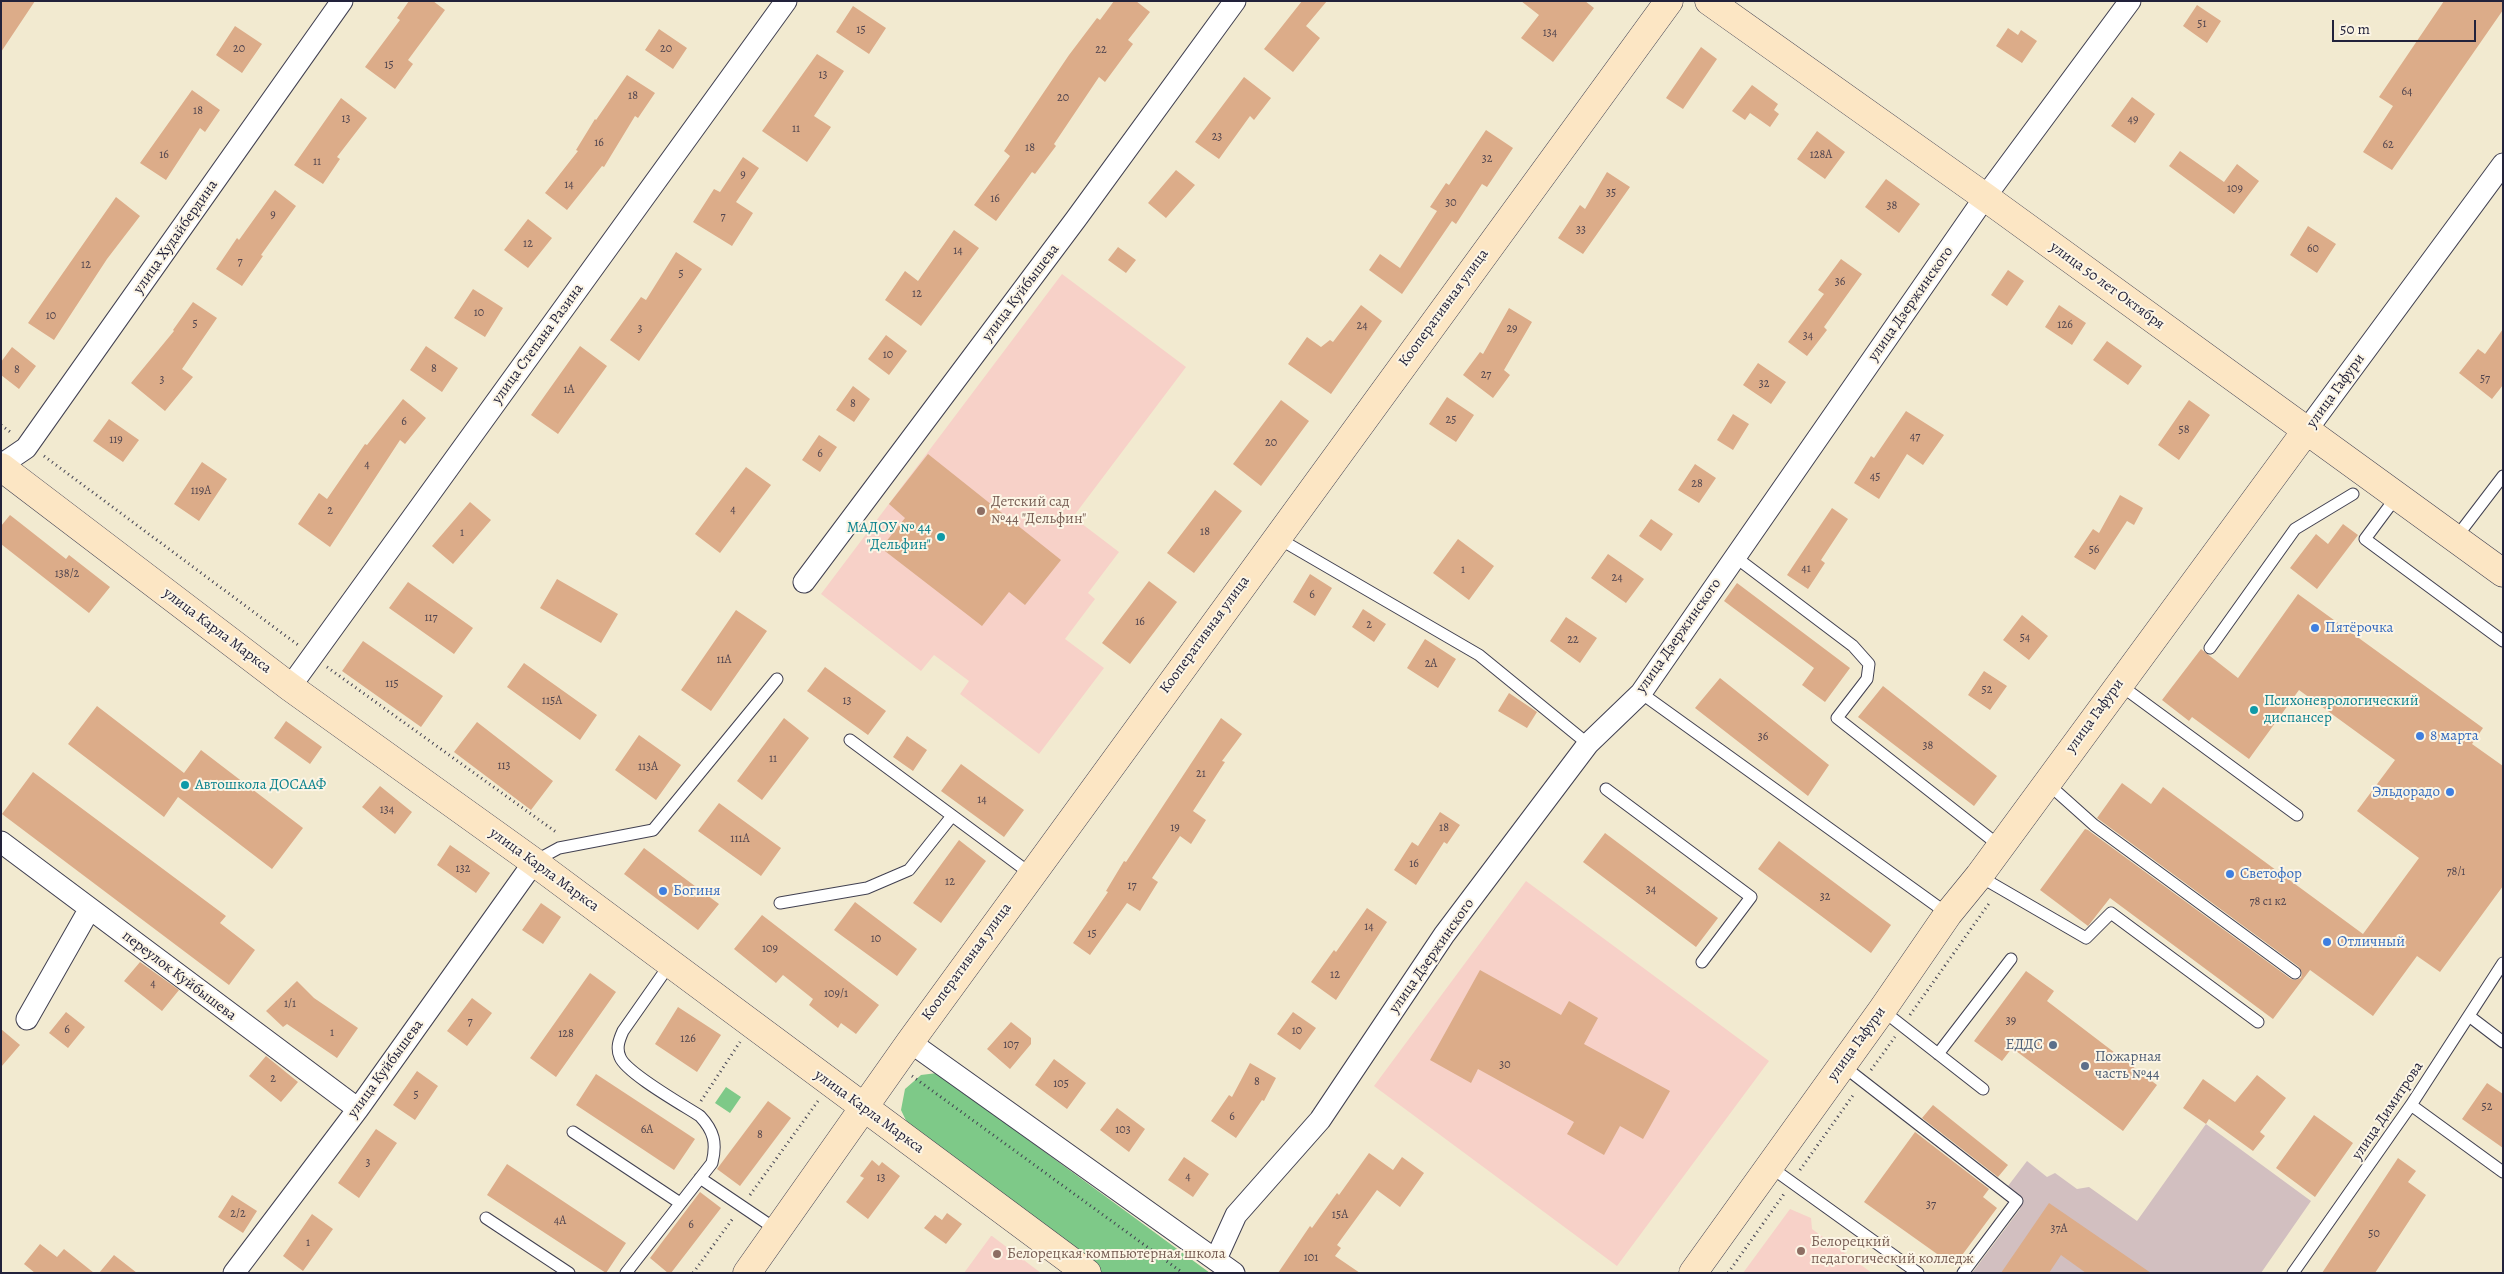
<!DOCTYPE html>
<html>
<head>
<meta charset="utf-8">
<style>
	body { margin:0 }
	#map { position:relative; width:2504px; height:1274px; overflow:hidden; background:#f2ead0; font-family:Alegreya,serif }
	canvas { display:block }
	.frame { position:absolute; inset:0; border:2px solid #22223b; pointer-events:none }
	.scale { position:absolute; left:2332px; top:20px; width:144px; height:22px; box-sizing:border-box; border:2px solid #22223b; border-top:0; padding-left:6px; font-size:15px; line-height:18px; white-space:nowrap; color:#22223b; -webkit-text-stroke:4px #fcf5e5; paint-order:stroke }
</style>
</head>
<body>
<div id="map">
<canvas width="2504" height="1274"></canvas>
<div class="frame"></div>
<div class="scale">50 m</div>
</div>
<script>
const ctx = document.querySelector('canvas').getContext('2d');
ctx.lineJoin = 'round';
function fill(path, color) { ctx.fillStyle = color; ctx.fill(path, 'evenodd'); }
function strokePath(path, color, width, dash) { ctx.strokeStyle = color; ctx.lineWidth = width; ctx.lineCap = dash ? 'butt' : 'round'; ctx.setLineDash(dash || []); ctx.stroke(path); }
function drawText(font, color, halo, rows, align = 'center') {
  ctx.font = font + ' Alegreya,serif'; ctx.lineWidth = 4; ctx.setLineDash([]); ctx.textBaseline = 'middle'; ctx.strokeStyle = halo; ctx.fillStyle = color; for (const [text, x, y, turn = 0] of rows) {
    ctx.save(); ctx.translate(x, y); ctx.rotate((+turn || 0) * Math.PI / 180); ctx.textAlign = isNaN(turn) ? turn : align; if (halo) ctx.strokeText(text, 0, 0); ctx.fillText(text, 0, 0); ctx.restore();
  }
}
fill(new Path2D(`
	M1062,274L1186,367L1073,517L1119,552L1088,593L1095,599L1065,639L1104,668L1039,754L960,694L969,681L934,655L921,671L821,594Z
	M1526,881L1769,1061L1617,1266L1374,1086Z
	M1790,1209L1811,1218L1812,1229L1872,1273H1743Z
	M991,1236H992L1041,1273H964Z`), '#f7d1c8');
fill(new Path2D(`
	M2206,1124L2311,1201L2261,1273H1972L2020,1209V1195L2008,1186L2027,1161L2047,1177L2055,1173L2077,1189L2089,1187L2137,1221Z`), '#d2bfc0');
fill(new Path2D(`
	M937,1073L1210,1273H1102L912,1133L901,1110L905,1089L921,1075Z
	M726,1087L741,1097L730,1113L715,1103Z`), '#7ec988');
fill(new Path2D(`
	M1,1H35L1,52Z
	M409,1H433L445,10L408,60L413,64L395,89L365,67L400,20L397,18Z
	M1114,1H1136L1150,12L1128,40L1133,44L1105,82L1099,77L1054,144L1056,146L1035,174L1032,172L996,221L974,205L1010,156L1004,151L1069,55L1097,18L1100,20Z
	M1302,1H1327L1306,26L1320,38L1293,72L1264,49Z
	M1521,1H1585L1594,8L1553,62L1521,38L1539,15Z
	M2444,1H2503V10L2392,170L2363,152L2393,106L2379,97Z
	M2197,5L2221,21L2207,43L2183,26Z
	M853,6L886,28L869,54L836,32Z
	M235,26L262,44L242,73L216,55Z
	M2008,28L2018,35L2021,30L2037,41L2022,63L1996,46Z
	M659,29L687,48L673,69L645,50Z
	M1701,47L1717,59L1683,109L1666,98Z
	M817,54L844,71L814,116L831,127L807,162L762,131Z
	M627,75L655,93L638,118L635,116L604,167L602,166L567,210L545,193L578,151L576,150L595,119L596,120Z
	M1244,77L1271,98L1254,120L1250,116L1219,159L1195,142Z
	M1752,85L1778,104L1774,110L1779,114L1770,127L1750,113L1745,120L1732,111Z
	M192,90L220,110L205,132L200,128L166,180L140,163Z
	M2132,97L2155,114L2135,143L2111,126Z
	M341,98L367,118L337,157L340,159L323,184L294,165Z
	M1486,130L1513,148L1487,187L1482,184L1456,224L1452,221L1402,294L1369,270L1380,254L1400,268L1437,211L1430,207L1446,183L1449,185Z
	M1817,131L1845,152L1825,179L1797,159Z
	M2180,151L2224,182L2237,164L2259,181L2234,214L2169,166Z
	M743,157L759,168L736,202L753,213L732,246L693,222L714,189L720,192Z
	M1176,170L1195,185L1166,218L1148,203Z
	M1607,172L1630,187L1583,254L1558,238L1580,205L1585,209Z
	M1886,179L1920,204L1899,233L1865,207Z
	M275,190L296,206L261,255L263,256L242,286L216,269L237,238L239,240Z
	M116,197L140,216L107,259L54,340L28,323Z
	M528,219L552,238L528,268L504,250Z
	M2308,226L2336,244L2317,273L2290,255Z
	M954,230L979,248L921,326L885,300L905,271L918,281Z
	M1118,247L1136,260L1126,273L1108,260Z
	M676,252L702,269L639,361L610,340L641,297L646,300Z
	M1841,259L1862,274L1824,327L1827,330L1807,356L1788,342L1824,294L1818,290Z
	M2008,270L2024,281L2007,306L1991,295Z
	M473,289L503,308L485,337L454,318Z
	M193,302L217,318L182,369L193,377L165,411L131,383L174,331L173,330Z
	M1361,305L1382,321L1331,394L1288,364L1307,337L1321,347L1330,340L1333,342Z
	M2059,305L2086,323L2072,345L2045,327Z
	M1509,308L1532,322L1504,370L1510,375L1493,398L1463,375L1480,352L1483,354Z
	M2503,329V385L2492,399L2459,373L2478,349L2485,354Z
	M886,335L907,351L889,375L868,359Z
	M2107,341L2142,366L2128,385L2093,360Z
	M426,346L458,368L442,392L410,370Z
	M580,346L607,366L558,434L531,415Z
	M12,347L36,366L19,389L1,375V362Z
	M1758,363L1786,382L1771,404L1743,385Z
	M853,386L870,399L854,422L836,410Z
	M1447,397L1474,415L1456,442L1429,424Z
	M403,399L426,418L405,444L400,440L330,547L298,524L319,493L327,499L365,444L367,445Z
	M1281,400L1309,421L1261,486L1233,464Z
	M2189,400L2210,415L2179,460L2158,445Z
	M1906,411L1944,435L1923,465L1907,454L1879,499L1854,483L1871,456L1874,458Z
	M1733,414L1749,424L1733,450L1717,440Z
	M109,419L139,440L123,462L93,441Z
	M819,435L837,447L820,472L802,460Z
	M928,454L1061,560L1025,605L1009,592L982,626L881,548L905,518L889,504Z
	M202,462L227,479L199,521L174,504Z
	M1695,464L1716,478L1699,503L1678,490Z
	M746,467L771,485L720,553L695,534Z
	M1215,490L1242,511L1194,573L1167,553Z
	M2120,495L2143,508L2134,525L2127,521L2095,570L2074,557L2093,529L2099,533Z
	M470,502L491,520L453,564L432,546Z
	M1832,508L1848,519L1821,560L1825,563L1808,589L1787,575Z
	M10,515L66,559L69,555L110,587L89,613L1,544V526Z
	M1651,519L1673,534L1661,551L1639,536Z
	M2343,524L2358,535L2317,589L2290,568L2316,534L2328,544Z
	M1458,539L1494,566L1469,600L1433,573Z
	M1608,554L1644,579L1626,603L1591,578Z
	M1310,574L1332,588L1315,616L1293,602Z
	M557,579L618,614L601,643L540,608Z
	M1149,581L1177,602L1130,664L1102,643Z
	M408,582L473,628L454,654L389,608Z
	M1737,583L1850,668L1825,702L1802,685L1814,668L1724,601Z
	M2298,594L2483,728L2472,744L2503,766V886L2440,972L2417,956L2373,1016L2310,970L2273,1019L2110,898L2088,926L2040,890L2085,829L2088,830L2291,979L2295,980L2301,978L2302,973L2299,967L2097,818L2122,783L2151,804L2163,787L2363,934L2419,858L2357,811L2395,760L2299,690L2249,759L2192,717L2189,721L2162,700L2201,649L2238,678Z
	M1363,609L1386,624L1374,642L1352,627Z
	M736,610L767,631L711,711L681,690Z
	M2022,615L2048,636L2029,660L2003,640Z
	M1566,617L1597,638L1580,663L1550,641Z
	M1425,639L1456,659L1438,688L1407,668Z
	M363,641L443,696L421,727L342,671Z
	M524,663L597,715L580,740L507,687Z
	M825,667L886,711L868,735L807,691Z
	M1984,671L2007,686L1990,710L1968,695Z
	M1720,678L1829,765L1808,796L1695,708Z
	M1883,686L1997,776L1974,806L1858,717Z
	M1509,693L1537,712L1527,728L1498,711Z
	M97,706L184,773L201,750L303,828L272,869L178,797L164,817L68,744Z
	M784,718L809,738L762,800L737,781Z
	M1221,718L1242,734L1222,761L1225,762L1193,811L1206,820L1191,844L1180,836L1152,878L1158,882L1140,911L1127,903L1090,955L1073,943L1108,892L1106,891L1124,861L1126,862Z
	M286,721L322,747L310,764L274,738Z
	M477,722L553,781L531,810L454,752Z
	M639,735L681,765L656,800L615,770Z
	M907,736L927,750L913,771L893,757Z
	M961,764L1024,810L1004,837L941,791Z
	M33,772L226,916L220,923L255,950L229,985L2,814Z
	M380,786L412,812L395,834L362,807Z
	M719,803L781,848L761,876L698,831Z
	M1440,812L1460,825L1447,844L1444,842L1416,885L1394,870L1412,842L1418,846Z
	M1605,833L1718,918L1696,947L1583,862Z
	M959,840L986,861L941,923L913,903Z
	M1779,841L1891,925L1871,953L1758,869Z
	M450,845L490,873L476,893L437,865Z
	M644,848L719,904L698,930L624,874Z
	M855,902L917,949L897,976L834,930Z
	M541,903L561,917L543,944L522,930Z
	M1367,908L1387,922L1336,1000L1311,982L1334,950L1336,952Z
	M762,915L879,1005L856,1034L841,1023L838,1028L809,1005L813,999L783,975L776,983L734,949Z
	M140,962L179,990L162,1011L124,981Z
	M1480,970L1561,1015L1569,1001L1598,1018L1584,1044L1670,1091L1643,1139L1620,1126L1604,1155L1567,1134L1574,1122L1478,1069L1471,1083L1430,1060Z
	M2026,971L2054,991L2047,1001L2157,1085L2123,1131L2012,1048L2002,1061L1974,1041Z
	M590,973L616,992L556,1077L530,1058Z
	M297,981L314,998L358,1028L337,1058L287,1024L283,1027L266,1011Z
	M472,998L492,1013L467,1046L447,1031Z
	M678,1007L721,1035L697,1072L655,1044Z
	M66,1012L85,1027L68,1048L49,1033Z
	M1293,1012L1316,1028L1300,1050L1277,1034Z
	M1011,1022L1031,1038V1044L1010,1069L987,1049Z
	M1,1029L20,1045L1,1067Z
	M266,1056L298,1082L281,1102L249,1076Z
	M1054,1059L1086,1083L1067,1109L1035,1085Z
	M1250,1063L1276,1078L1264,1101L1262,1100L1236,1138L1211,1121L1229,1095L1232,1097Z
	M417,1071L438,1086L415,1120L393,1105Z
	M596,1074L695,1139L674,1170L576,1105Z
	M2257,1075L2286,1098L2260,1132L2265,1136L2253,1151L2209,1119L2206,1124L2183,1108L2203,1079L2235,1102Z
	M2487,1083L2503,1094V1148L2462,1119Z
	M768,1101L791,1118L740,1186L717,1169Z
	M1933,1105L2008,1165L1998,1177L1922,1118Z
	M1117,1108L1145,1129L1129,1152L1100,1130Z
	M2314,1115L2353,1143L2315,1197L2276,1168Z
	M376,1129L397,1143L359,1198L338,1183Z
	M1915,1132L1989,1189L1983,1197L1997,1208L1954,1266L1864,1202Z
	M1369,1153L1393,1170L1402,1157L1424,1173L1400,1207L1377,1190L1337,1245L1341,1248L1335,1256L1360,1273H1278L1310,1226L1312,1228L1337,1193L1339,1195Z
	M1184,1157L1209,1174L1193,1197L1168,1180Z
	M2398,1158L2416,1171L2408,1182L2426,1195L2375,1273H2322Z
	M872,1160L879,1166L882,1162L900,1176L868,1219L846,1202L864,1178L860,1176Z
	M507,1164L626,1243L606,1273L487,1195Z
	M700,1192L721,1208L671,1273H668L650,1258Z
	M232,1195L257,1211L243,1233L218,1217Z
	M2049,1203L2151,1273H2086L2061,1255L2049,1273H2001Z
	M947,1213L962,1224L946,1244L924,1228L935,1215L942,1220Z
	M312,1214L333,1229L303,1271L283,1256Z
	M40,1244L57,1257L64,1249L94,1273H35L24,1264Z
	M114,1255L137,1273H99Z`), '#dcac89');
const lane = new Path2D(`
	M2397,496L2365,539L2503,641
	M1276,537L1479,655L1588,744
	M2455,539L2503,476
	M1734,556L1853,646L1869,664L1867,679L1837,718L2001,847
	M2210,648L2295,529L2353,494
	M2120,685L2297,815
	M1641,693L1948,914
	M850,740L1031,874
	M2047,783L2094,825L2295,973
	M1606,789L1751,897L1702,962
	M535,861L559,848L653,830L777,679
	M1979,876L2086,938L2111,913L2258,1022
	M780,903L867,888L909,870L952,816
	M1882,1010L1983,1089
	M2469,1016L2503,1042
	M1938,1054L2011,959
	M1842,1065L2017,1201L1963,1273
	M2411,1105L2503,1172
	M573,1132L680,1203
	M1769,1166L1918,1273
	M700,1178L777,1230
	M486,1218L569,1273
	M626,1273L712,1163C717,1143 714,1131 700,1116C683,1105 626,1073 620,1057C616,1048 619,1040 623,1031L670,964
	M2293,1273L2411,1105L2503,963`);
const street = new Path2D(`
	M2306,431L2503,164
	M1,465L26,448L342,1
	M804,582L1076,219L1235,1
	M290,687L786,1
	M1,842L358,1109
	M27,1019L89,910
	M910,1042L1234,1273
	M1216,1259L1236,1215L1320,1120L1444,935L1588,744L1641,693L1985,197L2130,1
	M234,1273L358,1109L534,862`);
const secondary = new Path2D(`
	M1709,1L1985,197L2503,573
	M1,467L290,687L534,862L1087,1273
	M747,1273L910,1042L1669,1
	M1693,1273L1882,1010L1948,914L1979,876L2306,431`);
strokePath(lane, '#414051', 13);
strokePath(street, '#414051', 23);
strokePath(secondary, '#414051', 29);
strokePath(new Path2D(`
	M1,425L13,434
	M44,456L298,645
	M327,667L556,832
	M1910,1015L1990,902
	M1871,1070L1895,1037
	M912,1076L1183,1273
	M701,1101L740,1042
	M1800,1170L1854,1094
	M750,1195L818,1101
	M693,1273L734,1217
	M1728,1273L1784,1194`), '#414051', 3, [1, 4]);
strokePath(lane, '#fff', 11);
strokePath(street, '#fff', 21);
strokePath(secondary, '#fce6c4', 28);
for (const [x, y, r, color] of [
	[981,511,5,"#8d6e63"],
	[941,537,5,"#0f9aa8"],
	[2315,628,5,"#3f7fe0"],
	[2254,710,5,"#0f9aa8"],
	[2420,736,5,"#3f7fe0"],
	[185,785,5,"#0f9aa8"],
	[2450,792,5,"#3f7fe0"],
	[2230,874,5,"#3f7fe0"],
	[663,891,5,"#3f7fe0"],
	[2327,942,5,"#3f7fe0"],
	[2053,1045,5,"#5c6f8a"],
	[2085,1066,5,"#5c6f8a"],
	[1801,1251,5,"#8d6e63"],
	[997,1254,5,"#8d6e63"]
]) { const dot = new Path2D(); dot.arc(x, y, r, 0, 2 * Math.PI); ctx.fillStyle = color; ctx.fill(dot); strokePath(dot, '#fcf5e5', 2); }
drawText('12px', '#50444e', null, [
	["51",2202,24],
	["15",861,30],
	["134",1550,33],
	["20",239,49],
	["20",666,49],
	["22",1101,50],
	["15",389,65],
	["13",823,75],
	["64",2407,92],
	["18",633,96],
	["20",1063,98],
	["18",198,111],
	["13",346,119],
	["49",2133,120],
	["11",796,129],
	["23",1217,137],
	["16",599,143],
	["62",2388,145],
	["18",1030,148],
	["16",164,155],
	["128А",1821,155],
	["32",1487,159],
	["11",317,162],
	["9",743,175],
	["14",569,185],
	["109",2235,189],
	["35",1611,193],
	["16",995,199],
	["30",1451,203],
	["38",1892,206],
	["9",273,215],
	["7",723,217],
	["33",1581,230],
	["12",528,244],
	["60",2313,249],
	["14",958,251],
	["7",240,262],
	["12",86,265],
	["5",681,274],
	["36",1840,282],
	["12",917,294],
	["10",479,313],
	["10",51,316],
	["5",195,324],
	["126",2065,325],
	["24",1362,326],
	["3",640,329],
	["29",1512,329],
	["34",1808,336],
	["10",888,355],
	["8",434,369],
	["8",17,370],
	["27",1486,375],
	["57",2485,379],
	["3",162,380],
	["32",1764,384],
	["1А",569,390],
	["8",853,404],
	["25",1451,420],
	["6",404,422],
	["58",2184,430],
	["47",1915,437],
	["119",116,440],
	["20",1271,443],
	["6",820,454],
	["4",367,465],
	["45",1875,477],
	["28",1697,484],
	["119А",201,491],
	["4",733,510],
	["2",330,511],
	["18",1205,532],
	["1",462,533],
	["56",2094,550],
	["41",1806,569],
	["1",1463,570],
	["138/2",67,574],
	["24",1617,578],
	["6",1312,595],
	["117",431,618],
	["16",1140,622],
	["2",1369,625],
	["54",2025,638],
	["22",1573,640],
	["11А",724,660],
	["2А",1431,664],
	["115",392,684],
	["52",1987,690],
	["115А",552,701],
	["13",847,701],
	["36",1763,737],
	["38",1928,746],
	["11",773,759],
	["113",504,766],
	["113А",648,767],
	["21",1201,774],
	["14",982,800],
	["134",387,810],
	["19",1175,828],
	["18",1444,828],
	["111А",740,839],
	["16",1414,864],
	["132",463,869],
	["78/1",2456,872],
	["12",950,882],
	["17",1132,886],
	["34",1651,890],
	["32",1825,897],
	["78 с1 к2",2268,902],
	["14",1369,927],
	["15",1092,934],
	["10",876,939],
	["109",770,949],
	["12",1335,975],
	["4",153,984],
	["109/1",836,994],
	["1/1",290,1004],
	["39",2011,1021],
	["7",470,1022],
	["6",67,1030],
	["10",1297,1031],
	["1",332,1033],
	["128",566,1034],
	["126",688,1039],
	["107",1011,1045],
	["30",1505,1065],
	["2",273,1079],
	["8",1257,1082],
	["105",1061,1084],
	["5",416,1095],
	["52",2487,1107],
	["6",1232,1117],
	["6А",647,1130],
	["103",1123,1130],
	["8",760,1135],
	["3",368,1163],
	["4",1188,1177],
	["13",881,1178],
	["37",1931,1205],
	["2/2",238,1214],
	["15А",1340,1215],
	["4А",560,1221],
	["6",691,1225],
	["37А",2059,1229],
	["50",2374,1234],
	["1",308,1243],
	["101",1311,1258]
]);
drawText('15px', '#22223b', '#fcf5e5', [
	["улица Худайбердина",176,237,-55],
	["улица 50 лет Октября",2107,286,36],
	["улица Куйбышева",1021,293,-53],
	["улица Дзержинского",1911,304,-55],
	["Кооперативная улица",1444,308,-54],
	["улица Степана Разина",538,344,-54],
	["улица Гафури",2336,391,-54],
	["улица Карла Маркса",217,631,37],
	["Кооперативная улица",1205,635,-54],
	["улица Дзержинского",1679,636,-55],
	["улица Гафури",2095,716,-54],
	["улица Карла Маркса",544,870,36],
	["улица Дзержинского",1432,956,-55],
	["Кооперативная улица",967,962,-54],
	["переулок Куйбышева",179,976,37],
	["улица Гафури",1857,1044,-54],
	["улица Куйбышева",386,1069,-54],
	["улица Димитрова",2388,1111,-56],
	["улица Карла Маркса",869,1112,36]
]);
drawText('15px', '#785e54', '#fcf5e5', [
	["Детский сад",991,502],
	["№44 \"Дельфин\"",991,519],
	["Белорецкий",1811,1242],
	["педагогический колледж",1811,1259],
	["Белорецкая компьютерная школа",1007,1254]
], 'left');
drawText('15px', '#0d838f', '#fcf5e5', [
	["МАДОУ № 44",931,528,"right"],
	["\"Дельфин\"",931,545,"right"],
	["Психоневрологический",2264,701],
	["диспансер",2264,718],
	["Автошкола ДОСААФ",195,785]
], 'left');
drawText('15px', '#366cbe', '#fcf5e5', [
	["Пятёрочка",2325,628],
	["8 марта",2430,736],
	["Эльдорадо",2440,792,"right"],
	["Светофор",2240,874],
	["Богиня",673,891],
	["Отличный",2337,942]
], 'left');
drawText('15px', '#4e5e75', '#fcf5e5', [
	["ЕДДС",2043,1045],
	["Пожарная",2095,1057,"left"],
	["часть №44",2095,1074,"left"]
], 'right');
</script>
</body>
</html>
